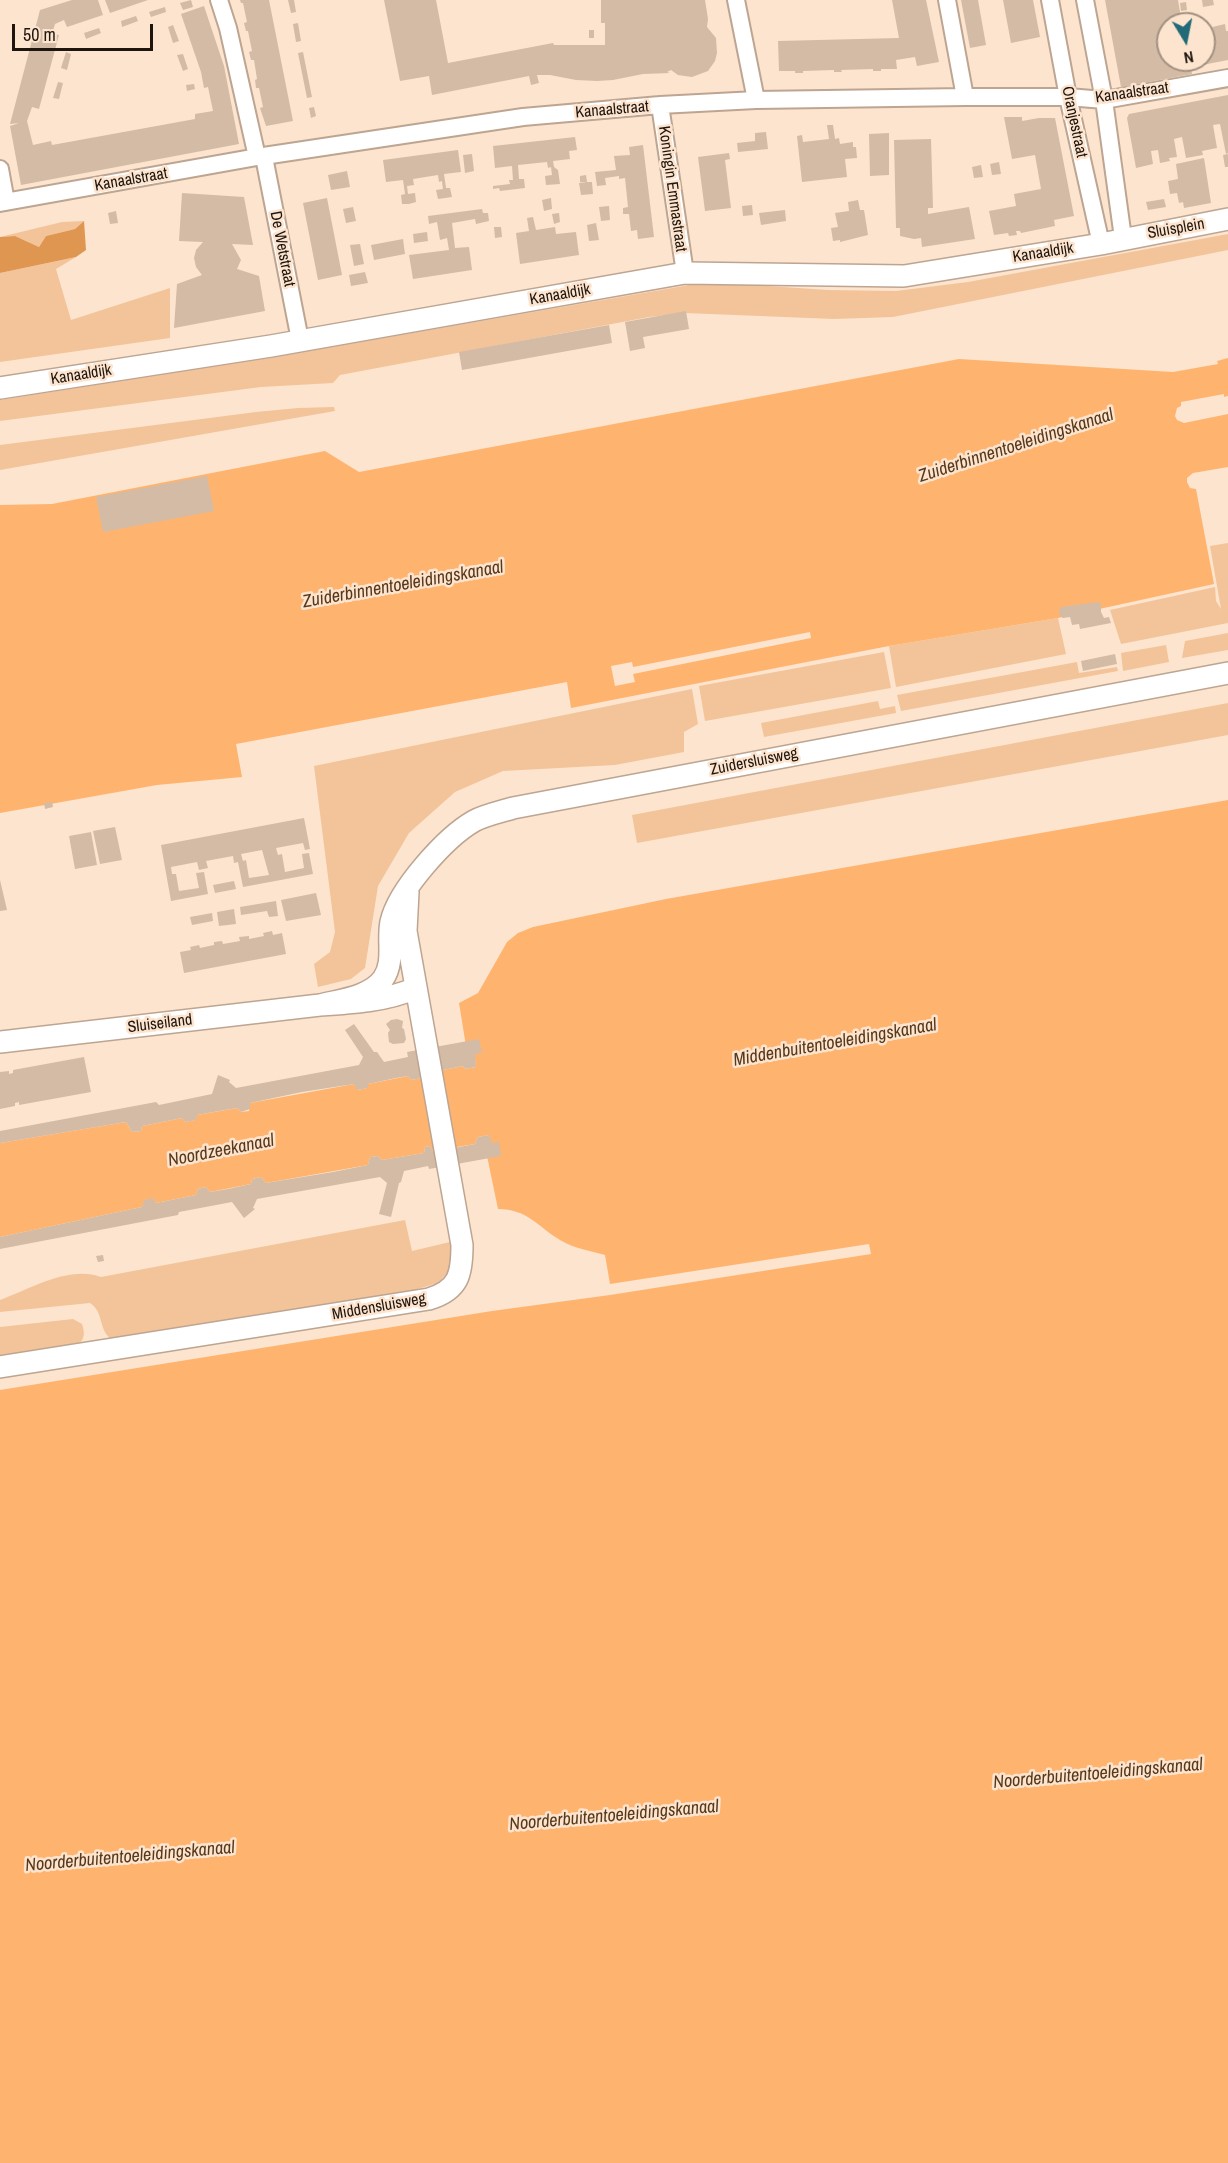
<!DOCTYPE html>
<html>
<head>
<meta charset="utf-8">
<style>
	body { margin:0 }
	#map { position:relative; width:1228px; height:2163px; overflow:hidden; background:#fde4ce; font-family:"Archivo Narrow",sans-serif }
	canvas { display:block }
	.north { position:absolute; left:1156px; top:12px; width:60px; height:60px; box-sizing:border-box; background:#fde4ce; border:2px solid #a49181; border-radius:50%; rotate:170deg; font-size:16px; font-weight:700; line-height:24px; text-align:center; color:#1e150e }
	.north::after { content:''; display:block; margin:auto; width:21px; height:27px; background:#236a78; clip-path:polygon(50% 0,100% 100%,50% 72%,0 100%) }
	.scale { position:absolute; left:12px; top:24px; width:141px; height:27px; box-sizing:border-box; border:3px solid #1e150e; border-top:0; padding-left:8px; font-size:18px; line-height:21px; white-space:nowrap; color:#1e150e; -webkit-text-stroke:4px #fde4ce; paint-order:stroke }
</style>
</head>
<body>
<div id="map">
<canvas width="1228" height="2163"></canvas>
<div class="north">N</div>
<div class="scale">50 m</div>
</div>
<script>
const ctx = document.querySelector('canvas').getContext('2d');
ctx.lineJoin = 'round';
function fill(path, color) { ctx.fillStyle = color; ctx.fill(path, 'evenodd'); }
function strokePath(path, color, width, dash) { ctx.strokeStyle = color; ctx.lineWidth = width; ctx.lineCap = dash ? 'butt' : 'round'; ctx.setLineDash(dash || []); ctx.stroke(path); }
function drawText(font, color, halo, rows, align = 'center') {
  ctx.font = font + ' "Archivo Narrow",sans-serif'; ctx.lineWidth = 5; ctx.setLineDash([]); ctx.textBaseline = 'middle'; ctx.strokeStyle = halo; ctx.fillStyle = color; for (const [text, x, y, turn = 0] of rows) {
    ctx.save(); ctx.translate(x, y); ctx.rotate((+turn || 0) * Math.PI / 180); ctx.textAlign = isNaN(turn) ? turn : align; if (halo) ctx.strokeText(text, 0, 0); ctx.fillText(text, 0, 0); ctx.restore();
  }
}
fill(new Path2D(`
	M84,221L75,229L46,236L39,247L15,236L0,237L62,222Z
	M1228,234V250L893,317L834,319L685,313L649,317L340,375L333,383L261,387L0,421V400L313,350L707,282L828,290L896,291L968,282Z
	M76,257L56,269L71,320L170,288V338L0,362V273Z
	M334,407L335,411L0,470V445L256,412L298,408Z
	M1228,543V623L1121,644L1110,610L1215,587L1216,601L1221,609L1210,546Z
	M1058,618L1066,654L896,687L889,646Z
	M1228,633V650L1182,658L1185,641Z
	M1166,645L1169,662L1123,671L1121,653Z
	M884,652L891,688L705,721L699,686Z
	M1077,662L1079,673L1117,667L1118,671L901,711L897,695Z
	M692,689L698,724L684,732V752L615,765L503,771L455,792L409,833L378,886L365,968L351,979L318,987L314,964L330,952L335,932L314,766Z
	M878,701L880,709L895,706L896,713L764,737L761,723Z
	M1228,703V735L637,843L632,815Z
	M405,1220L412,1251L450,1242L453,1255L450,1270L438,1283L387,1298L111,1339C98,1329 104,1312 90,1303L0,1312V1300C30,1289 69,1265 101,1277Z
	M73,1319L82,1324C85,1333 85,1340 77,1345L0,1357V1327Z`), '#f3c499');
fill(new Path2D(`
	M84,221L86,250L76,257L0,273V237L15,236L39,247L46,236L75,229Z`), '#de9650');
fill(new Path2D(`
	M1228,358V396L1224,397V394L1181,402V406L1177,408L1175,416L1177,420L1184,423L1228,414V467L1193,473L1187,478V482L1190,488L1196,489L1214,584L1058,618L889,646L571,708L567,682L236,744L242,777L157,785L0,813V505L52,504L325,451L359,472L959,359L1173,372L1218,364L1217,361Z
	M1228,800V2163H0V1390L492,1311L610,1295L871,1254L869,1244L610,1284L605,1255C590,1251 573,1248 560,1240C537,1226 527,1209 498,1209L487,1156L494,1154L489,1135L478,1137L475,1144L433,1151L430,1146L425,1147L424,1153L382,1160L378,1156L370,1157L368,1165L266,1183L261,1177L252,1179L251,1184L210,1192L206,1187L198,1189L196,1195L156,1203L153,1199L145,1200L142,1207L0,1237V1143L126,1122L132,1132L141,1131L142,1126L182,1118L185,1122L195,1120L197,1115L237,1108L241,1112L249,1111L250,1103L354,1084L358,1090L367,1088L368,1084L408,1076L411,1080L422,1078L423,1074L463,1066L465,1069L476,1067L473,1045L466,1046L459,1003L478,993L507,942L518,933L533,927L666,899Z`), '#feb46f');
fill(new Path2D(`
	M810,632L811,638L633,674L635,682L615,686L611,666L632,662L633,667Z`), '#fde4ce');
fill(new Path2D(`
	M72,0H98L103,15L67,27L64,20L55,24L52,34L59,35L39,109L32,107L27,121L33,145L51,141L52,145L195,119V114L213,111L208,87L204,88L201,72L181,14L204,6L224,66L239,144L21,185L10,126L19,123L10,124L40,10Z
	M105,0H148L110,13Z
	M191,0L193,7L183,10L180,3Z
	M240,0H269L293,121L266,126L260,108L263,107L259,88H256L255,80L257,79L254,60H251L249,52L252,51L248,31H246L244,23L247,22L243,3H241Z
	M288,0H294L296,12L291,13Z
	M384,0H436L448,63L553,43L554,45H605V23H601V0H705L708,19L707,27L716,38L717,53L715,61L708,71L692,77L678,75L671,70L667,72L670,73L643,74L613,80L597,81L576,80L550,75H537L539,83L531,85L529,76L432,95L429,76L400,81Z
	M892,0H926L939,62L917,66L915,57L896,60L897,69H881V71H873V69L841,70L842,72H834V70L803,71V73H795V71H779L778,41L899,38Z
	M961,0H978L986,45L970,48Z
	M1003,0H1033L1040,37L1011,43Z
	M1105,0H1178L1182,24H1168V60H1189L1192,74L1121,87Z
	M1202,0H1213L1214,5L1203,7Z
	M1186,2L1187,10L1181,11L1180,3Z
	M165,7L166,12L151,17L149,12Z
	M136,16L138,21L122,27L121,21Z
	M298,23L301,41L296,42L293,24Z
	M1225,24L1226,31H1228V60L1192,67L1190,60H1204V29Z
	M173,25L179,41L173,43L168,27Z
	M99,28L101,33L86,39L84,33Z
	M589,30H594V38H589Z
	M66,52L71,54L67,70L61,68Z
	M303,52L312,97L307,98L298,53Z
	M183,54L188,69L183,71L177,55Z
	M58,82L63,83L59,99L53,98Z
	M194,84L195,89L187,91L186,85Z
	M1228,95V153L1226,154L1220,124L1213,125L1217,148L1202,151L1203,155L1186,158L1182,137L1174,139L1177,157L1169,158L1170,161L1160,163L1158,150L1151,151L1153,164L1136,168L1127,118L1129,114Z
	M314,107L316,116L311,118L309,108Z
	M1004,117H1022V121L1039,118H1055L1074,216L1054,220L1055,226L1021,233L1020,231H1016L1017,235L1009,236L1008,233L994,235L989,211L1016,206L1014,194L1041,189L1035,155L1012,159Z
	M827,125H833L835,139L839,138L840,144L853,142V147H856L857,158L845,159L847,177L802,182L797,136L802,135L803,142L829,139Z
	M766,132L768,149L738,152L737,143L755,141V133Z
	M889,133V175L870,176L869,134Z
	M575,137L577,150L569,151L570,159L553,161L554,167L558,170L560,184L546,185L545,176L552,175L551,167L548,168L547,162L518,165L519,179H524L525,188L500,191L499,188L493,189V186L510,184L509,180H513L512,166L495,168L493,146Z
	M931,139L933,208H928V214L969,207L975,239L922,247L921,238L914,239L900,236V228H896L894,140Z
	M643,145L654,237L638,239L637,230L631,231L629,214H623V208L628,207L625,178L619,179V176L605,178L606,185L597,186L595,172L616,170L614,156L630,155L629,147Z
	M458,150L461,172L444,174L446,188H450L452,197L438,199L436,190L443,189L442,181L439,182L438,175L413,179L414,185L407,186L408,194L415,193L416,202L409,204H402L401,195L405,194L403,180L386,182L383,160Z
	M729,153L730,159L725,160L731,208L705,211L698,157Z
	M472,154L474,171L465,173L463,155Z
	M1228,154V167H1225L1223,155Z
	M1204,158L1211,203L1184,208L1183,202L1179,203L1177,193L1170,194L1168,181L1178,179L1176,164Z
	M999,162L1001,174L992,175L990,164Z
	M981,165L983,177L974,178L972,167Z
	M347,171L350,187L331,190L328,175Z
	M586,175L587,182H580V176Z
	M587,182H592L593,194L581,195L579,183Z
	M182,193L244,197L253,245L232,244L241,260L237,269L259,276L265,311L174,328L177,284L202,275L196,267L194,258L196,250L203,242L179,241Z
	M327,198L342,275L318,280L303,203Z
	M551,198L552,209L544,211L542,200Z
	M1164,199L1166,207L1148,210L1146,202Z
	M858,200L860,210H864L868,235L840,242V240L833,241L831,228L838,227L835,213L849,211L848,202Z
	M752,205L753,215L743,216L742,206Z
	M609,206L610,220L601,221L599,207Z
	M353,207L356,221L346,223L343,209Z
	M482,209L483,213H488L489,221L476,224L475,219L452,223L455,248L469,247L472,270L413,279L409,255L449,250L447,238L440,240L437,222L429,224L428,216Z
	M785,210L786,221L761,225L759,213Z
	M116,211L118,223L110,224L108,213Z
	M559,213L560,222L554,224L552,214Z
	M533,217L536,230L555,227L556,234L576,232L579,255L520,264L516,233L529,231L527,218Z
	M596,223L599,240L589,241L587,225Z
	M494,227H501L502,237L495,238Z
	M427,232L428,241L414,243L413,234Z
	M403,239L405,254L374,260L371,245Z
	M360,244L364,264L354,266L350,245Z
	M365,272L368,283L351,286L349,275Z
	M686,311L689,329L643,337L645,348L630,351L625,322Z
	M609,325L612,343L462,370L459,352Z
	M207,476L214,511L103,532L96,497Z
	M1098,602L1101,604V612L1104,618L1109,617L1111,623L1080,629L1079,624L1072,625L1070,617L1063,618L1060,616L1059,611L1061,607Z
	M1115,654L1117,664L1083,671L1081,661Z
	M52,802L53,807L45,809L44,803Z
	M304,818L310,849L305,850L303,843L276,848L278,855L282,854L285,872L304,868L302,854L309,853L313,874L243,887L238,862L234,863L233,856L206,861L208,868L199,870L197,862L171,867L172,874H176L179,891L199,888L196,873L204,872L208,894L171,901L161,845ZM262,850L269,875L249,878L246,860L243,861L241,854Z
	M115,827L122,860L100,864L93,831Z
	M91,832L97,865L75,869L69,836Z
	M0,880L7,910L0,911Z
	M234,881L236,889L215,893L213,885Z
	M316,893L321,915L286,921L281,900Z
	M276,901L278,916L269,917L267,911L241,915L240,907Z
	M234,909L236,924L219,926L217,912Z
	M212,913L213,921L192,925L190,917Z
	M272,931L273,935L282,933L286,954L184,973L180,952L191,950L190,947L199,945L200,948L214,945V942L222,941L223,944L240,941L239,937L249,936V939L264,936L263,933Z
	M397,1019L403,1021L402,1028L404,1029L406,1039L404,1043L393,1044L389,1042L388,1033L390,1030L386,1024L391,1020Z
	M354,1024L374,1052H377L384,1062L408,1057L407,1052L479,1039L482,1053L475,1054L476,1067L465,1069L463,1066L423,1074L422,1078L411,1080L408,1076L396,1078L368,1084V1088L357,1090L354,1084L302,1092L250,1103V1109L241,1112L237,1108L219,1111L197,1115L196,1120L185,1122L182,1118L142,1126L141,1131L132,1132L126,1122L0,1143V1131L156,1102L159,1105L212,1094L218,1075L230,1080L229,1082L236,1088L359,1065L363,1057L345,1030Z
	M84,1057L91,1092L19,1105V1102L15,1103V1106L0,1109V1072L9,1071V1074L13,1073V1070Z
	M489,1135L492,1143L499,1142L501,1156L429,1169L428,1166L404,1171L401,1182L399,1183L391,1217L379,1214L387,1183L380,1177L257,1199L253,1208L255,1209L244,1218L232,1202L179,1212L178,1215L0,1249V1237L142,1207L144,1200L153,1198L156,1203L196,1195L198,1189L206,1187L210,1192L228,1189L251,1184L252,1179L261,1177L266,1183L333,1172L368,1165L370,1157L378,1156L382,1160L424,1153L425,1147L430,1146L433,1151L449,1149L475,1144L478,1137Z
	M103,1255L104,1261L98,1262L96,1256Z`), '#d3bba6');
const minor = new Path2D(`
	M219,0L228,28L257,157
	M736,0L756,100
	M947,0L965,97
	M1050,0L1068,97L1101,244
	M1085,0L1104,100L1123,238
	M660,105L685,273
	M264,157L300,340
	M0,169L6,202
	M0,203L257,157L523,117L660,105L756,100L965,97H1068L1104,100L1228,78`);
const tertiary = new Path2D(`
	M0,388L271,346L685,273L904,276L1101,244L1228,219
	M320,1005C340,1000 370,997 383,979C395,962 387,941 391,922C398,890 446,837 474,821C485,815 500,812 513,808L1228,673
	M0,1042L320,1005C353,1003 386,1001 416,988
	M0,1367L429,1299C459,1290 462,1274 462,1245L406,931L408,892`);
strokePath(minor, '#bda591', 20);
strokePath(tertiary, '#bda591', 24);
strokePath(minor, '#fff', 16);
strokePath(tertiary, '#fff', 21);
drawText('16px', '#1e150e', '#fde4ce', [
	["Kanaalstraat",1132,93,-8],
	["Kanaalstraat",612,110,-5],
	["Oranjestraat",1074,122,78],
	["Kanaalstraat",131,180,-10],
	["Koningin Emmastraat",672,189,82],
	["Sluisplein",1176,229,-10],
	["De Wetstraat",282,249,79],
	["Kanaaldijk",1043,253,-9],
	["Kanaaldijk",560,295,-10],
	["Kanaaldijk",81,375,-9],
	["Zuidersluisweg",754,762,-11],
	["Sluiseiland",160,1024,-7],
	["Middensluisweg",379,1307,-10]
]);
drawText('italic 18px', '#56381a', '#fde4ce', [
	["Zuiderbinnentoeleidingskanaal",1016,446,-18],
	["Zuiderbinnentoeleidingskanaal",403,585,-10],
	["Middenbuitentoeleidingskanaal",835,1043,-10],
	["Noordzeekanaal",221,1151,-11],
	["Noorderbuitentoeleidingskanaal",1098,1774,-5],
	["Noorderbuitentoeleidingskanaal",614,1816,-5],
	["Noorderbuitentoeleidingskanaal",130,1857,-5]
]);
</script>
</body>
</html>
